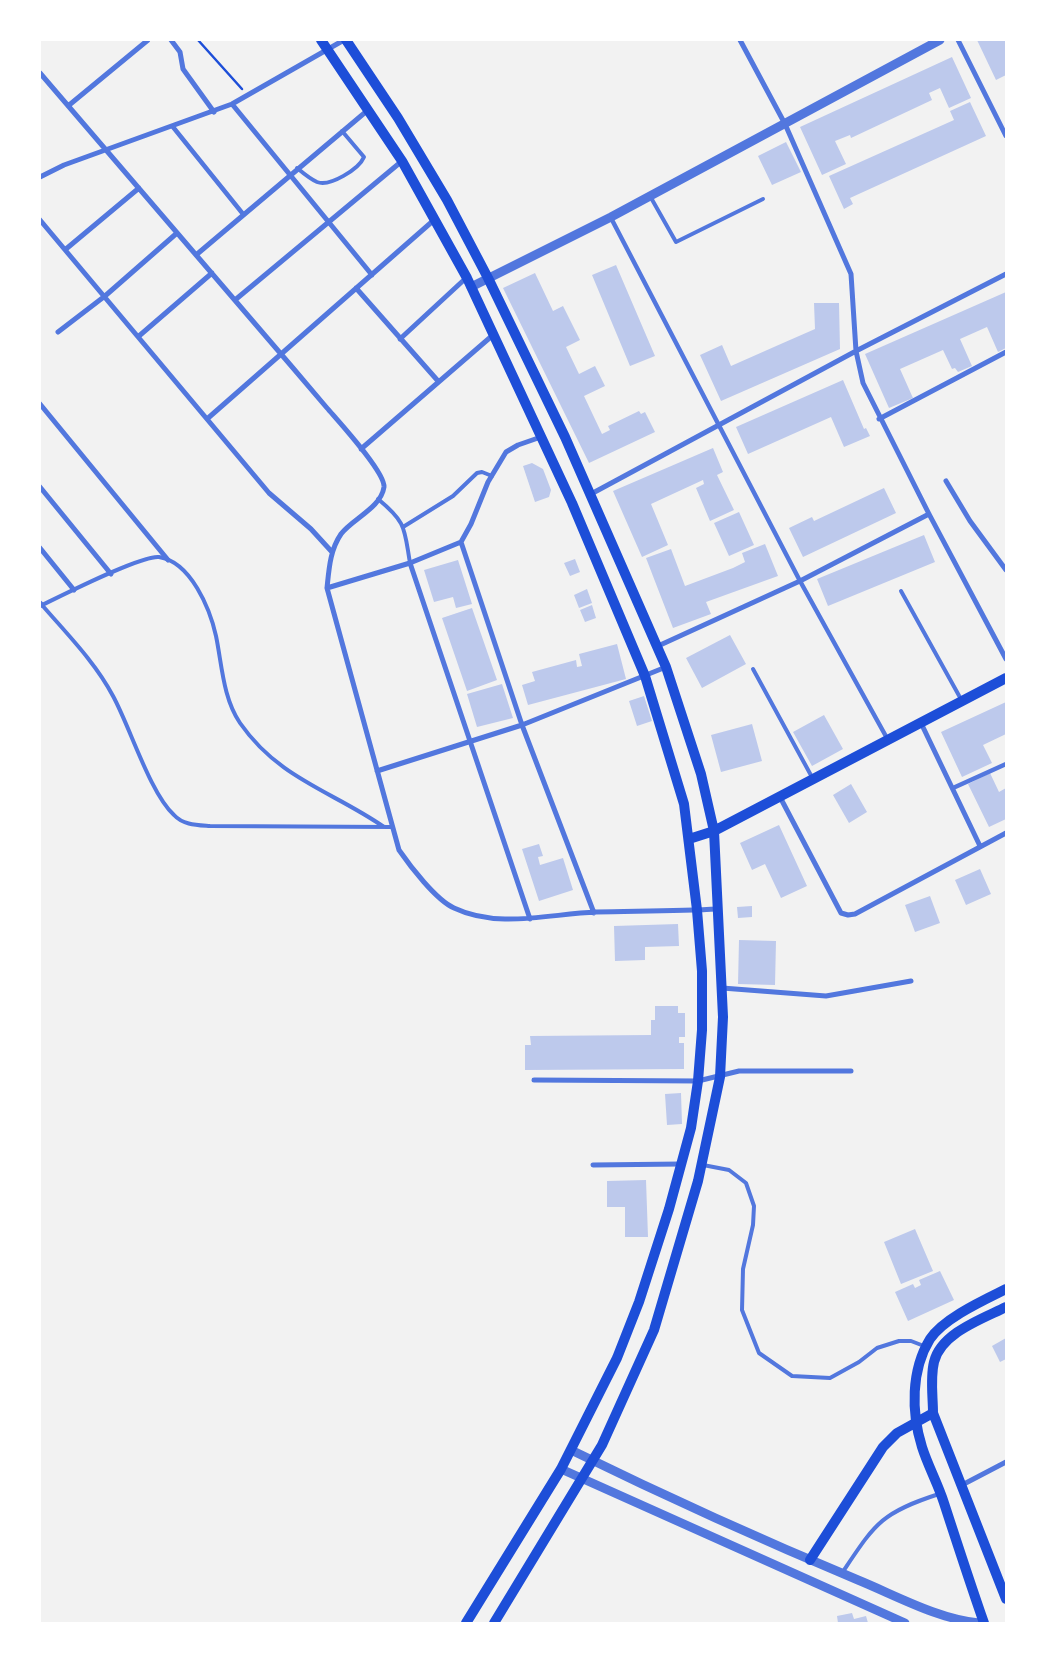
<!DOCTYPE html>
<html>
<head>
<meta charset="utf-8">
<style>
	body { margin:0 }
	#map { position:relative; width:1046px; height:1663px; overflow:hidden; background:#f2f2f2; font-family:"Roboto Condensed",sans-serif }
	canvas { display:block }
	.frame { position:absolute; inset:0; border:41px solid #fff; pointer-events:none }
</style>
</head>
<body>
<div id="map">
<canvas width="1046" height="1663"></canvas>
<div class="frame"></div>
</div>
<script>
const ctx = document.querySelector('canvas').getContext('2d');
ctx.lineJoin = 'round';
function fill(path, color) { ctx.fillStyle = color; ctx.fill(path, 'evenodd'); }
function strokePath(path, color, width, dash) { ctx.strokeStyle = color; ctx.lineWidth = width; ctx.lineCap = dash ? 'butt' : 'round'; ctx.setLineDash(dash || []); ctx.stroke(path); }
fill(new Path2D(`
	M977,40H1006V75L996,80Z
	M952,57L971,98L949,108L940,88L929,93L932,100L851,138L850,135L835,141L846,164L822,175L800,127Z
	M970,102L986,136L850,198L853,204L844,209L829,176L954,120L950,111Z
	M786,142L801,172L772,185L758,156Z
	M616,265L655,356L630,366L592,275Z
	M535,273L553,311L563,306L580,340L566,347L579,374L595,366L605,386L584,396L602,434L610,430L608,426L639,411L641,414L645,412L655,432L589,463L503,288Z
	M1006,292V348L998,352L987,327L960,339L972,366L958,372L955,368L952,369L943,350L900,369L913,398L889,408L865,354Z
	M814,303H839L840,349L721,401L700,355L722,345L731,366L783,343L815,329Z
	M843,380L864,429L866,428L870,436L844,447L831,417L748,454L736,427Z
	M713,448L723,472L717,475L734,510L710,521L696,488L704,484L703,480L651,504L668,545L642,557L613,491Z
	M532,463L543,469L551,490L549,497L535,502L523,466Z
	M884,488L896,513L803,557L789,528L812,517L814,521Z
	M739,512L754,545L729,556L714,523Z
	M924,535L935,562L828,606L817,579Z
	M765,544L778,576L706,602L711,614L673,628L646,558L671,549L685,586L733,568L745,562L742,553Z
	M575,559L580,572L570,576L564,563Z
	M458,560L472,604L456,608L453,597L434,602L424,570Z
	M587,589L592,603L579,608L574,595Z
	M592,605L596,618L585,622L580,610Z
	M472,608L497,680L467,691L442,618Z
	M730,635L746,664L702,688L686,658Z
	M617,644L626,679L528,705L522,685L535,681L532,672L576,660L577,667L582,666L579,654Z
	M502,684L513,718L477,727L467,694Z
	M644,696L652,721L637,726L629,701Z
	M1006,702V734L983,745L992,763L962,777L941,732Z
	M824,715L843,749L812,766L793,732Z
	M752,724L762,761L721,772L711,735Z
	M990,773L999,792L1006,788V819L989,827L968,784Z
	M851,784L867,812L849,823L833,795Z
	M779,825L807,886L781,898L765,864L752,870L740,843Z
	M539,844L543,856L538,857L540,865L563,858L573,890L539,901L522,849Z
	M980,869L991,894L966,905L955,880Z
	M930,896L940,923L915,932L905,905Z
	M752,906V917L738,918L737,907Z
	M678,924L679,946L645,947V960L615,961L614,926Z
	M739,940L776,941L775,985L738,984Z
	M655,1006H678V1013H685V1037H679V1043H684V1069L525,1070V1045H531L530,1036L651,1035V1020H655Z
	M681,1093L682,1124L667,1125L665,1094Z
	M646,1180L648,1237H625V1207H607V1181Z
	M915,1229L933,1271L901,1284L884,1242Z
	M940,1271L954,1300L908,1321L895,1292L913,1284L915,1288L921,1285L919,1280Z
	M1006,1338V1359L1000,1362L992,1346Z
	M852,1613L854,1619L866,1616L868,1623H838L837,1616Z`), '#bdc9ec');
strokePath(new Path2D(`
	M198,40L242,89`), '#1d4ed8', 2.5);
strokePath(new Path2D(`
	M297,168C303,173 310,179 317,182C330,187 359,169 364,157L342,131
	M650,196L676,242L763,199
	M378,499C407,523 404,528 410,563
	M403,527L453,496L477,473L482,472L492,476
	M901,591L962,701
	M42,605C67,634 95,662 113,696C130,727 150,793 174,815C183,825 197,825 210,826L391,827
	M40,606C61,596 141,555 159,557C191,562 210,609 216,636C222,665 223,698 240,723C279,779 332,791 384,827
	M753,669L813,779
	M703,1165L729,1170L746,1183L754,1206L753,1225L743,1269L742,1310L759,1353L792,1376L830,1378L859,1362L877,1348L899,1341H911L924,1346
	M842,1573C875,1524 880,1513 939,1494`), '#5277de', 4);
strokePath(new Path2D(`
	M173,127L243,214
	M611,218L800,581L888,740
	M953,788L1006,764`), '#5277de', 4.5);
strokePath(new Path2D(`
	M171,40L180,52L183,69L214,112
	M740,40L785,124L851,274L856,351L863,383L929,514L1006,659
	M958,40L1006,136
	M40,73C136,185 232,296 327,408C339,422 385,472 384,487C381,508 352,519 341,534C330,550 329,569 327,588
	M232,104L372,275
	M68,106L148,40
	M40,177L64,165L232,104L344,40
	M40,220L269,493L311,529L332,552
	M66,249L139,188
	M196,255L368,110
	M356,288L438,381
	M235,300L402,161
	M58,332L105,296L177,233
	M139,336L212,273
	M400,339L466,278
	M40,404L168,560
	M207,419L434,220
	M879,419L1006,352
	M541,437L518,445L506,452L488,482L471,524L461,542L410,563L327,588L399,850C410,866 436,900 454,908C498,929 549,914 596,912C637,911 677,911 718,909
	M361,449L493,335
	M946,481L970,521L1006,570
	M40,487L111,574
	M591,494L856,351L1006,274
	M461,542L522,725L594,913
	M40,548L74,590
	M410,563L530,919
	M40,603L42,605
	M658,646L800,581L929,514
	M921,723L980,846
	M377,771L522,725L666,667
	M780,797L841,913L848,915L855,914L1006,833
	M722,988L826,996L911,981
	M534,1080L698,1081L739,1071H851
	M593,1165L681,1164
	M962,1485L1006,1462`), '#5277de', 5);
strokePath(new Path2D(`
	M471,287L611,217L940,40
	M571,1450C665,1496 762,1540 858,1580C897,1596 938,1619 979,1623
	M561,1469L905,1623`), '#5277de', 9);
strokePath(new Path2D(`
	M321,40L402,161L467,278L572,503L645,676L684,804L697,910L702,971V1030L698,1081L691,1128L669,1209L639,1302L617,1358L561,1469L466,1623
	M346,40L398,118L447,200L488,278L565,437L666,667L701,774L714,831L723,1017L720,1077L698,1181L654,1330L602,1445L494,1623
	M689,839L714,831L1006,678
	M1006,1307C982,1319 941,1333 934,1362C930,1378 933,1397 933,1413L1006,1599
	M810,1560L883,1447L897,1433L933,1413
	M984,1623C970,1583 957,1543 944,1503C938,1484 928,1466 922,1447C911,1412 911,1370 930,1339C944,1318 984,1300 1006,1289`), '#1d4ed8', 10);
</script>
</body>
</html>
